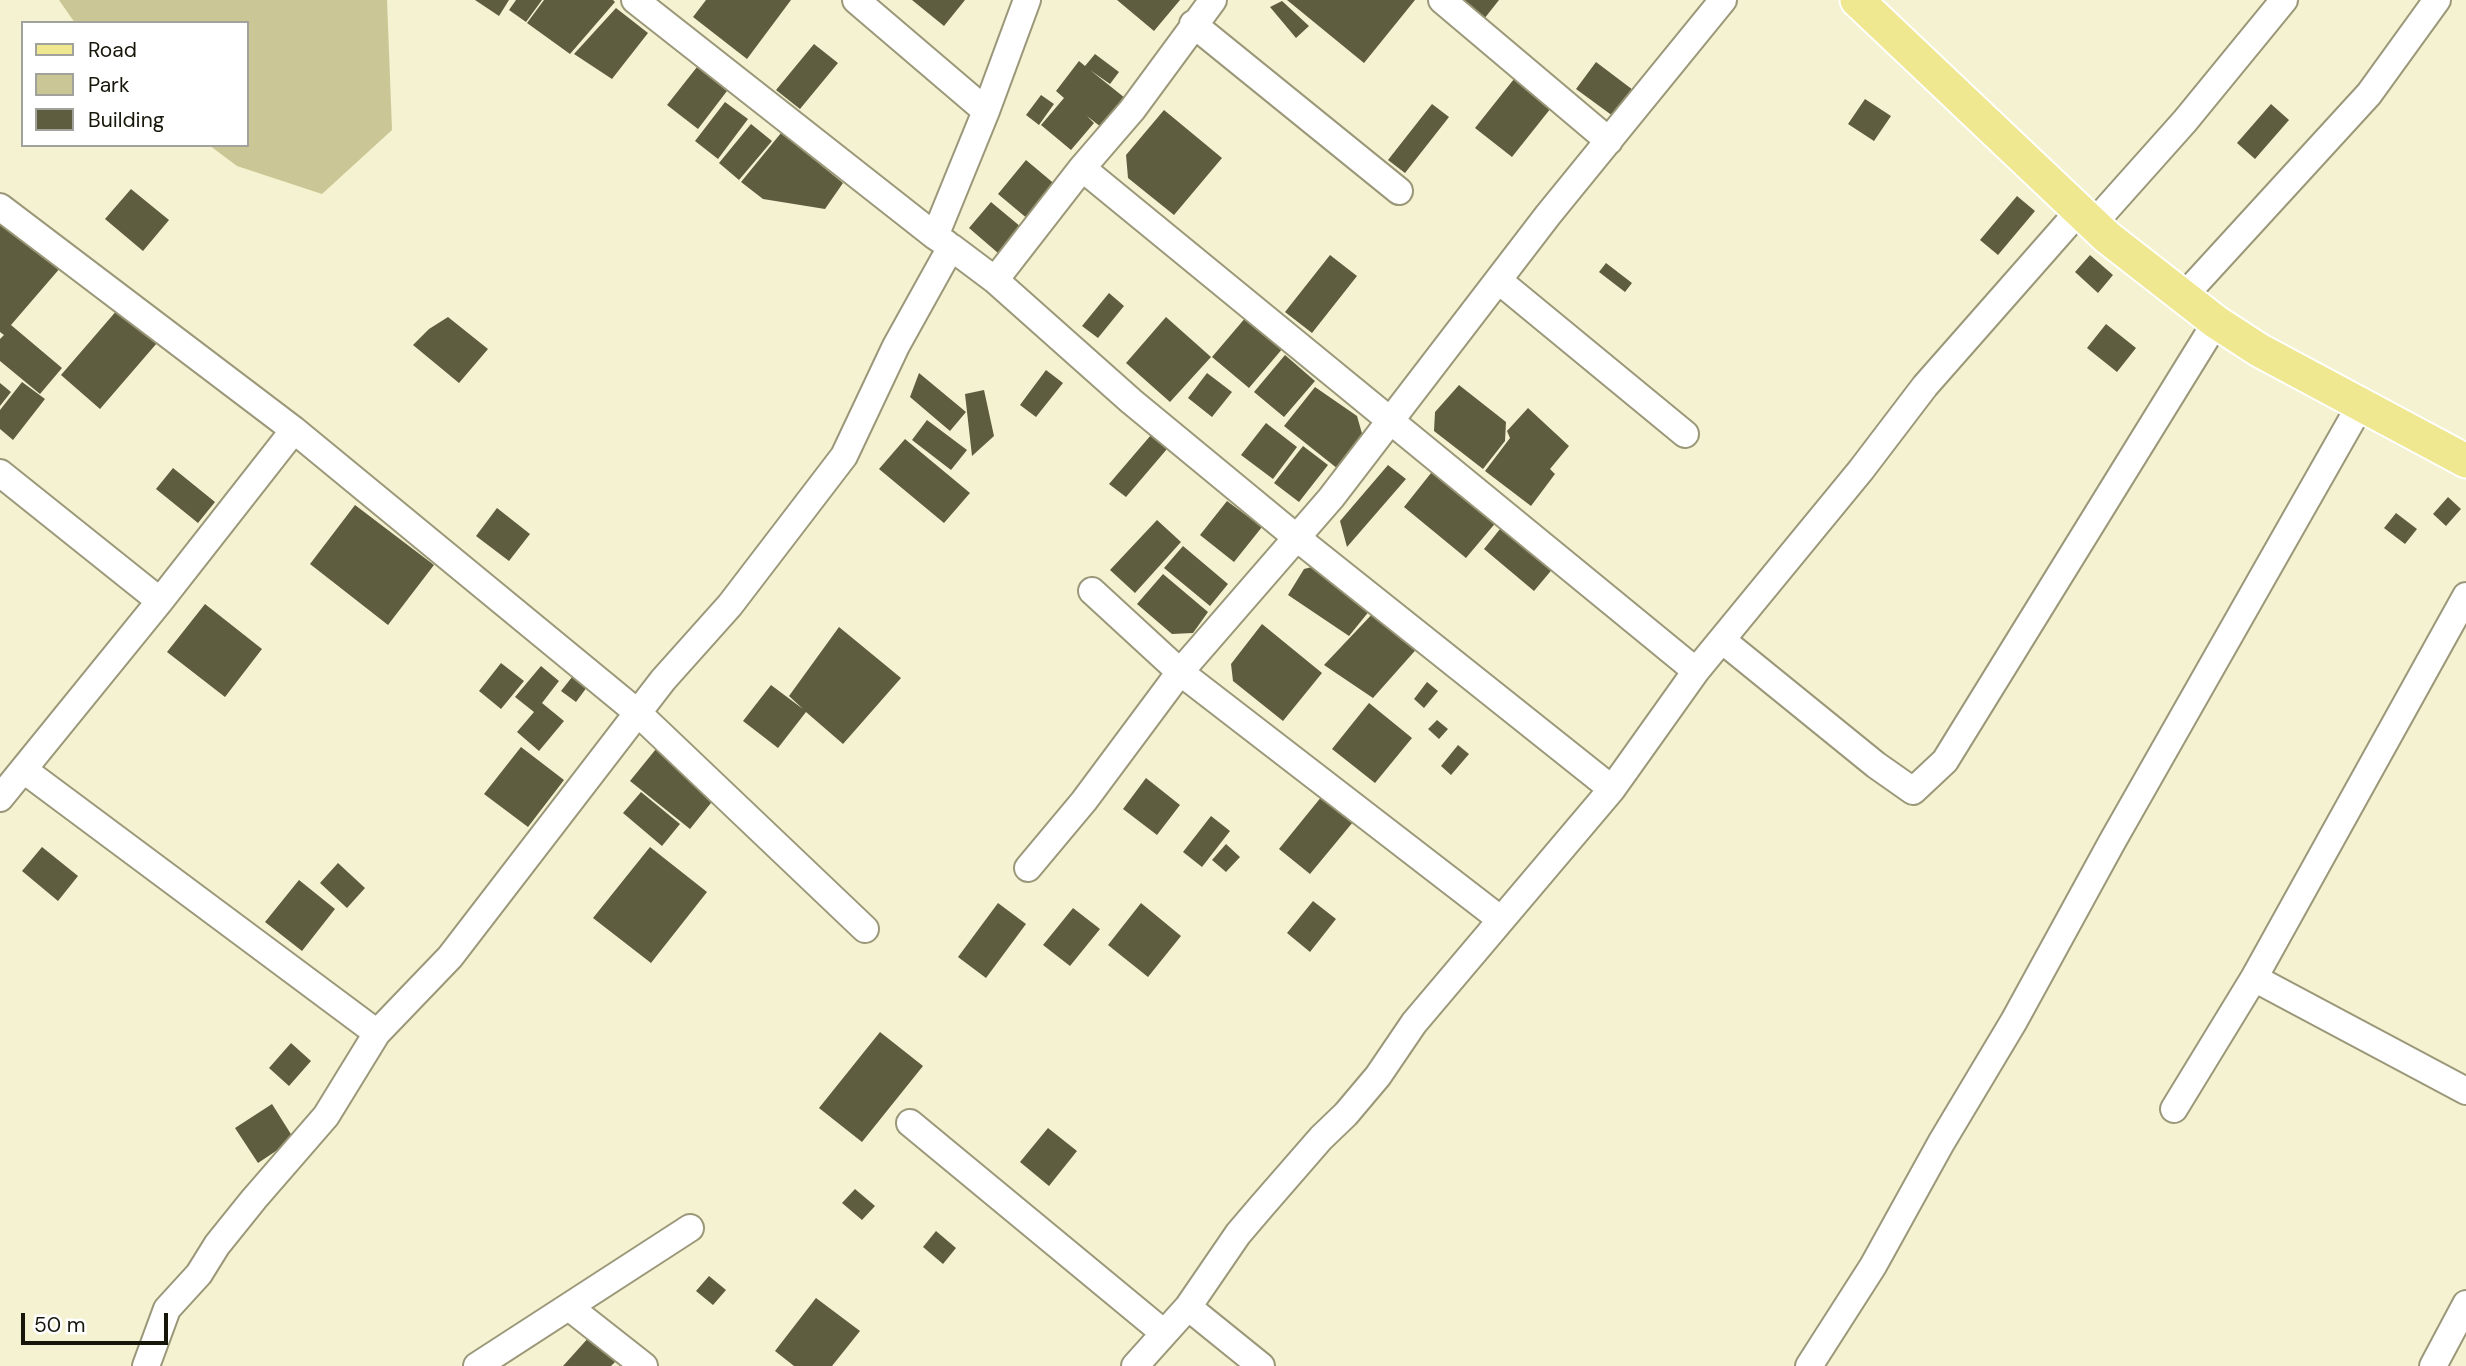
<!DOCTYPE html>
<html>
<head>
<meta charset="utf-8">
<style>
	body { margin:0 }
	#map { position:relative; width:2466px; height:1366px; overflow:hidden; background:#f4f2d1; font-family:"DM Sans",sans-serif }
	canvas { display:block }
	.legend { position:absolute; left:21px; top:21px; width:228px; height:126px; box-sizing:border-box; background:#fff; border:2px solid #a2a29d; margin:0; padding:9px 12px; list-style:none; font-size:21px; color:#17160a }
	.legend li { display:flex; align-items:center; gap:14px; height:35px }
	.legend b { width:35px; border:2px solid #a2a29d }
	.scale { position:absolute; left:21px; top:1313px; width:147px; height:32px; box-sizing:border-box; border:4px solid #17160a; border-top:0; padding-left:9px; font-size:21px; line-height:24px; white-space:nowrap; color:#17160a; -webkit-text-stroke:5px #fff; paint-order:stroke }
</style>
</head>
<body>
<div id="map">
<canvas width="2466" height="1366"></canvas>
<ul class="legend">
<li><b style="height:9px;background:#f0e891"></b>Road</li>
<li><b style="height:19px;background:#cac695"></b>Park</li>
<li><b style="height:19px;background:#5f5d40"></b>Building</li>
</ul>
<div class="scale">50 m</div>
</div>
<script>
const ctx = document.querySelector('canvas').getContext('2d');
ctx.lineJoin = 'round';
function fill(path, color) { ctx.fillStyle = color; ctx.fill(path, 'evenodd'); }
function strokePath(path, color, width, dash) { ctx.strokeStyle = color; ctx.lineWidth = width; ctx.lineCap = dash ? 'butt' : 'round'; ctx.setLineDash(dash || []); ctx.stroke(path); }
fill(new Path2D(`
	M59,0H387L392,130L322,194L237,166L209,145H247V23H75Z`), '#cac695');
fill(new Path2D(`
	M475,0H509L499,16Z
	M516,0H542L526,22L509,10Z
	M544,0H613L615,2L570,54L527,23Z
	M706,0H791L747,59L693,17Z
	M912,0H965L944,26Z
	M1117,0H1180L1154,31Z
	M1287,0H1415L1364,63Z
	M1458,0H1499L1484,19Z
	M1282,1L1309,26L1296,38L1270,7Z
	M616,8L648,33L612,79L574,54Z
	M814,44L838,63L800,109L776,90Z
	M1095,54L1119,72L1110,84L1090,70L1130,102L1106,131L1087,116L1094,123L1071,150L1041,125L1064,98L1056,91L1079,61L1085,66Z
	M1596,62L1637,93L1617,119L1576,89Z
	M697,67L727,91L698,129L667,105Z
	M1514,79L1551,108L1512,157L1475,128Z
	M1041,95L1054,104L1039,125L1026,115Z
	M1865,99L1891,116L1874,141L1848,124Z
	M725,102L748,119L718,159L695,141Z
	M1432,104L1449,117L1405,173L1388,160Z
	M2271,104L2289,120L2255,159L2237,143Z
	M1164,110L1222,158L1174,215L1128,178L1126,155Z
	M751,124L772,141L739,180L719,163Z
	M781,133L843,183L825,209L763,199L741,182Z
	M1026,160L1057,186L1029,220L998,194Z
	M131,189L169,220L143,251L105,219Z
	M2017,196L2035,211L1998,255L1980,240Z
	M991,202L1027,232L1005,259L969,228Z
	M0,214L61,267L11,325L62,368L40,394L0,361V339L4,335L0,332Z
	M1330,255L1357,276L1312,333L1285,312Z
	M2090,255L2113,275L2098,293L2075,272Z
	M1606,263L1632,283L1625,292L1599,272Z
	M1109,293L1124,306L1098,338L1082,326Z
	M118,309L157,343L100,409L61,375Z
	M1252,310L1289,341L1249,388L1212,357Z
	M448,317L488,349L459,383L413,345L429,329Z
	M1166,317L1211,357L1170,402L1126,363Z
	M2106,324L2136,348L2117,372L2087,348Z
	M1285,355L1315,381L1284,417L1254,392Z
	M1046,370L1063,383L1036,417L1020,405Z
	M919,373L966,412L950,431L910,397Z
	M1207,373L1232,392L1212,417L1188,398Z
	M22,382L45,399L13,440L0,429V410Z
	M0,383L11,392L0,406Z
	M1459,385L1506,422L1505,441L1483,469L1434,431L1435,412Z
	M1315,387L1357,416L1363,437L1338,469L1284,426Z
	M984,390L994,436L972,456L965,394Z
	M1528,408L1569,446L1550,469L1555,474L1531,506L1485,471L1510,438L1507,431Z
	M927,420L967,450L951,470L912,440Z
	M1266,423L1297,447L1273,479L1241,455Z
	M1151,435L1167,449L1126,497L1109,484Z
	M905,439L970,493L944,523L879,469Z
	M1303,446L1328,465L1299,502L1274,483Z
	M1388,465L1406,479L1347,547L1340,521Z
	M173,468L215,502L198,523L156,489Z
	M1435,468L1498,520L1466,558L1404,507Z
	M2448,497L2461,509L2446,526L2433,514Z
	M1227,501L1262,527L1234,562L1200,535Z
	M355,505L434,565L388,625L310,564Z
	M497,508L530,534L509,561L476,536Z
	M2396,513L2417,529L2405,544L2384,528Z
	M1157,520L1181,542L1135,593L1110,570Z
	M1504,524L1555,566L1534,591L1484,549Z
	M1183,546L1228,584L1210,606L1164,568Z
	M1320,565L1375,604L1349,636L1288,595L1304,569Z
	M1163,574L1208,612L1193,633L1172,634L1137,604Z
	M205,604L262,649L225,697L167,652Z
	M1376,610L1421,644L1373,698L1324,665Z
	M1262,624L1322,673L1283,721L1233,681L1231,664Z
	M839,627L901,678L843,744L806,712L778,748L743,721L771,685L803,709L789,696Z
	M501,663L524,681L501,709L479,691Z
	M541,666L559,681L542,703L564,721L539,751L517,732L534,712L515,697Z
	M576,672L590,683L576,702L561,691Z
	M1427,682L1438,691L1424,708L1414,699Z
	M1369,703L1412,738L1375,783L1332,749Z
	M1437,720L1448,729L1439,739L1428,729Z
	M1458,745L1469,754L1451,775L1441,766Z
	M521,747L564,780L528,827L484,794Z
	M656,749L715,798L690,829L630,781Z
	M1146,778L1180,805L1157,835L1123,809Z
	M641,792L680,824L662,846L623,813Z
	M1322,796L1353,822L1310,874L1279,849Z
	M1211,816L1230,831L1202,867L1183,852Z
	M1226,844L1240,857L1226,872L1212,860Z
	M42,847L78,876L58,901L22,871Z
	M650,847L707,892L651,963L593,918Z
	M338,863L365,888L347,908L320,883Z
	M299,880L335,909L302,951L265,922Z
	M1313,901L1336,919L1310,952L1287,933Z
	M998,903L1026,924L986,978L958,957Z
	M1141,903L1181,936L1148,977L1108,945Z
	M1073,908L1100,929L1070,966L1043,945Z
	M880,1032L923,1066L862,1142L819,1108Z
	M291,1043L311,1061L289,1086L269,1068Z
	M272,1104L294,1139L258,1163L235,1128Z
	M1048,1128L1077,1151L1049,1186L1020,1162Z
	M855,1189L875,1206L862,1220L842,1203Z
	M936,1231L956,1248L943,1264L923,1247Z
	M709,1276L726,1290L713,1305L696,1291Z
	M816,1298L860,1331L832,1366H794L775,1351Z
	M590,1336L617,1360L611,1366H563Z`), '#5f5d40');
const minor = new Path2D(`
	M635,0L935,236
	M856,0L986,111
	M1442,0L1609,141
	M1193,24L1399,191
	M1082,168L1696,671
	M0,207L294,430L638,713L865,929
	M2094,223L2185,121L2284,0
	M947,244L935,236L986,111L1027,0
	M995,280L1131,401L1297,538L1612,789
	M1498,280L1685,434
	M2184,296L2369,94L2437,0
	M0,473L160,601
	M1092,591L1180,672L1500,919
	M1722,640L1876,765L1913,791L1945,761L2216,322
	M24,770L377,1033
	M0,798L160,601L294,430
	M1028,868L1084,801L1180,672L1331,498L1548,215L1723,0
	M2254,978L2466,1091
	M2174,1109L2254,978L2466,596
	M910,1123L1164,1333
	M569,1307L644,1366
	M1188,1307L1261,1366
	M146,1366L167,1309L199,1274L217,1245L254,1199L326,1116L377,1033L450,957L663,680L730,605L844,456L896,346L951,247L995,280L1082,168L1132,110L1213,0
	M477,1366L690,1228
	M1135,1366L1188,1307L1238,1234L1261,1207L1321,1138L1346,1114L1378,1076L1414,1023L1612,789L1696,671L1861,470L1925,386L2079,211
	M1809,1366L1873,1266L1941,1143L2014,1021L2112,842L2361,404
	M2433,1366L2466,1304`);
const major = new Path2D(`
	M1857,0L2107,237L2216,322L2259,350L2466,461`);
strokePath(minor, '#9b987a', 30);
strokePath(major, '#fff', 37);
strokePath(minor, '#fff', 26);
strokePath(major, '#f0e891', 33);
</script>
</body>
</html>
